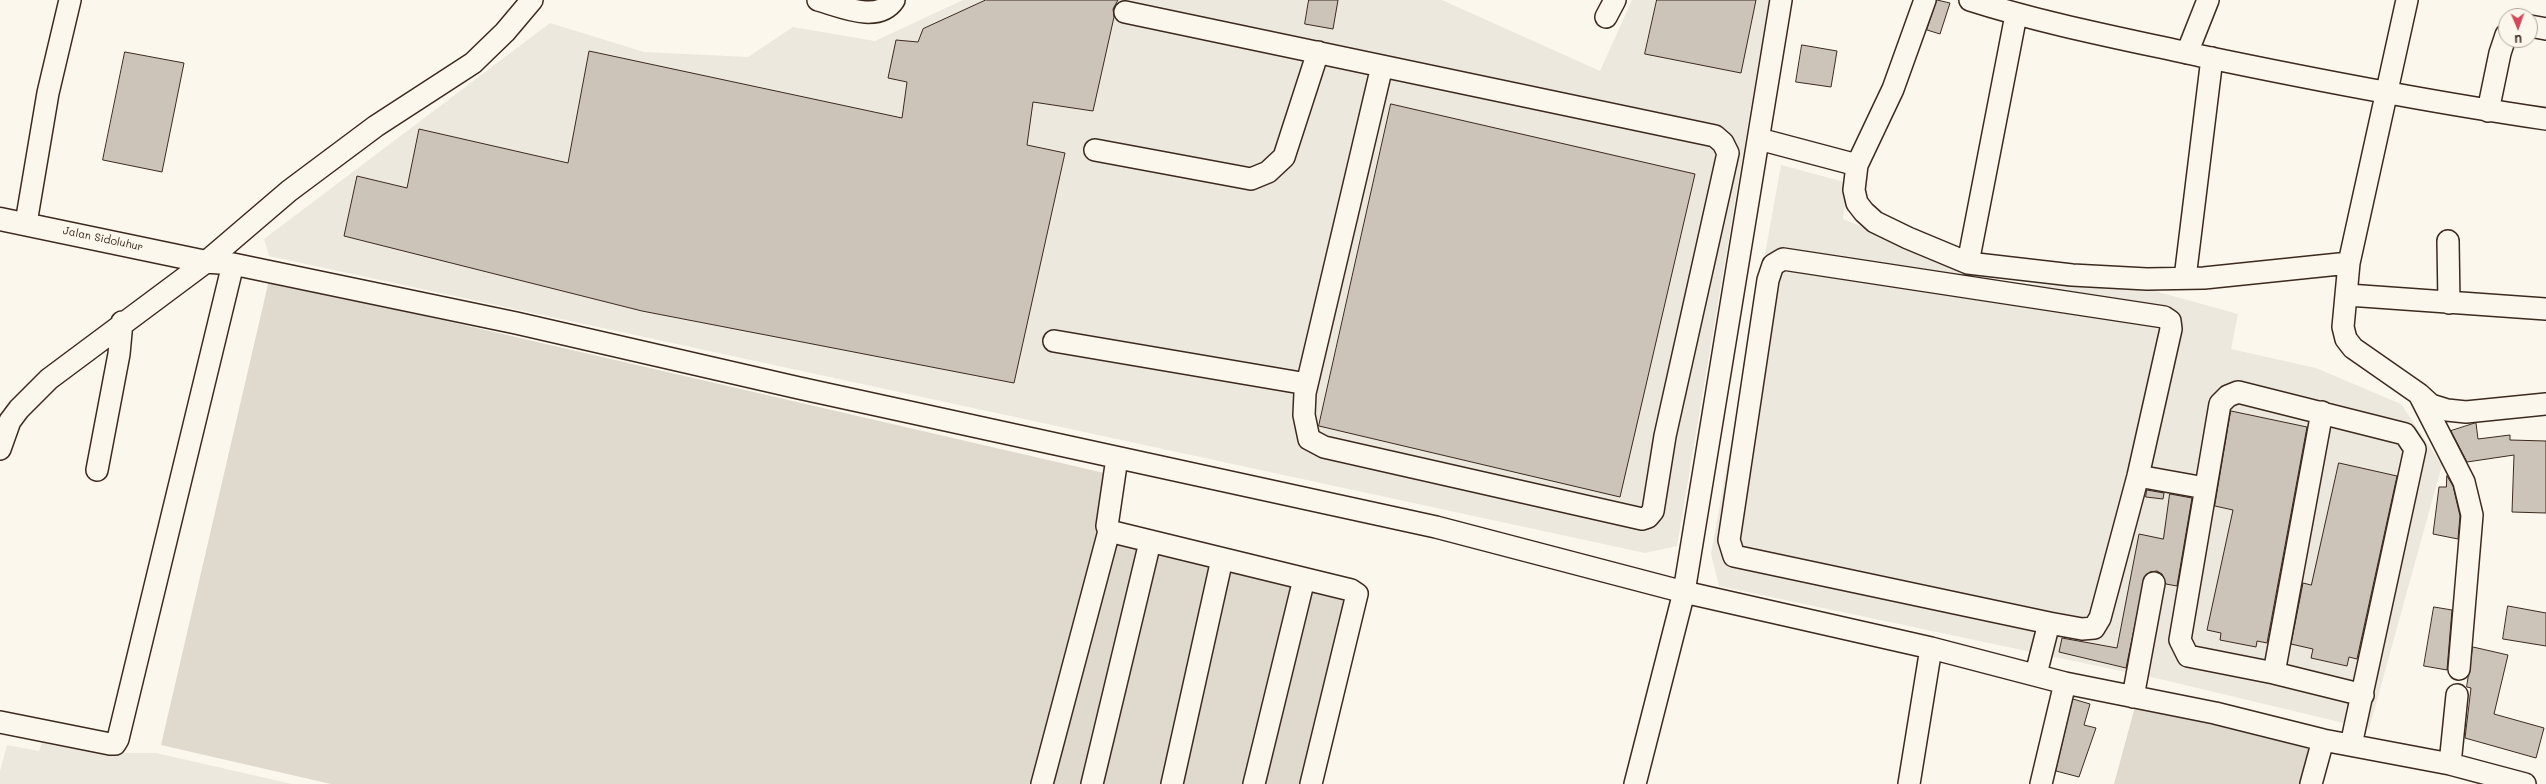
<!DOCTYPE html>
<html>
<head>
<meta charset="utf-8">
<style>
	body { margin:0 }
	#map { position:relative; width:2546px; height:784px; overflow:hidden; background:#fbf7ec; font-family:Mali,sans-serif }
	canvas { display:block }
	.north { position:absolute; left:2498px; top:8px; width:40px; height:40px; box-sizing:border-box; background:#fbf7ec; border:1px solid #aea59a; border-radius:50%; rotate:178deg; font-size:11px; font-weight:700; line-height:16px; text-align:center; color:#3b2a1e }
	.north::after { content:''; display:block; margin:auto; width:14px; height:18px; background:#d1495b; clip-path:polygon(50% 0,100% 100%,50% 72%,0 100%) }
</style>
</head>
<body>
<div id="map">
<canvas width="2546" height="784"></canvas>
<div class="north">U</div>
</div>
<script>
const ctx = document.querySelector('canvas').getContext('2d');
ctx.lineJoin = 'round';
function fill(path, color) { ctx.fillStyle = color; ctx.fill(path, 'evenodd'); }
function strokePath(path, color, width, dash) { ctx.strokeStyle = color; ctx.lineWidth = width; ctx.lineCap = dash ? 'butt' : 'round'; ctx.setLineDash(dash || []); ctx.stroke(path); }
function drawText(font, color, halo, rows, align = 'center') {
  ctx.font = font + ' Mali,sans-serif'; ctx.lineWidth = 4; ctx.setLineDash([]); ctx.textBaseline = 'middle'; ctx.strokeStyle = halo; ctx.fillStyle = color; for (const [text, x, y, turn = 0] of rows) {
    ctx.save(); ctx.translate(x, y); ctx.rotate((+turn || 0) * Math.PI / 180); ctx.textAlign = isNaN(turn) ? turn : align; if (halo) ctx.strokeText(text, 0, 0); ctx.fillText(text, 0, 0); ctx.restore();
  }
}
fill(new Path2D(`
	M963,0H1442L1600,71L1632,0H1769L1677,546L1645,553L269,256L264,239L550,23L644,52L748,57L793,27L875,41Z
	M1781,165L1848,183L1843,219L2004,283L2144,288L2238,314L2231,349L2316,368L2401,404L2442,465L2369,729L2164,680L1719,586L1711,554Z
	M43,738L103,753H156L292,784H0V771L7,745L39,751Z`), '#ede8dd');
fill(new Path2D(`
	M269,280L1113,475L1098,534L1363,600L1313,784H331L161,745Z
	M2136,703L2313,750L2304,784H2114Z`), '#dfd9ce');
const building = new Path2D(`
	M986,0H1118L1113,9L1114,17L1093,111L1033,102L1027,145L1065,153L1014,383L642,311L344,236L357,176L407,188L419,129L568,163L589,51L902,118L907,82L888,78L896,40L918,42L923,29Z
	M1309,0H1338L1333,29L1305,24Z
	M1657,0H1756L1741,73L1645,54Z
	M1937,0L1950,3L1940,34L1927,30Z
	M1802,45L1837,51L1831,87L1796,82Z
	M125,52L184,63L162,172L103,160Z
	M1391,104L1695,174L1620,497L1319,426Z
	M2231,411L2307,427L2267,643L2257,641L2256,647L2220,640L2221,633L2207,630L2233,510L2215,506Z
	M2476,423L2478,439L2510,435V440L2546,441V513L2512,512L2514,455L2467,462L2451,431Z
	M2339,463L2397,476L2357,659L2349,657L2347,666L2311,658L2313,649L2291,644L2303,583L2311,585Z
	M2447,476L2453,486L2460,516L2458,539L2433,534L2439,487H2446Z
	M2147,490L2164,493L2163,499L2146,497Z
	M2170,494L2192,498L2177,586L2166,584L2162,574L2157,571L2150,572L2145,576L2126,668L2059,652L2062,638L2117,648L2139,534L2163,539Z
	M2508,606L2546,613V646L2503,639Z
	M2434,607L2452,610L2447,670L2424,666Z
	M2473,647L2508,655L2494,714L2544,728L2536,758L2465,738L2471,688L2467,687Z
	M2073,699L2090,704L2084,725L2096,728L2079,777L2056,771Z`);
fill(building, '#ccc4b9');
strokePath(building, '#3b2a1e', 1);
const minor = new Path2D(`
	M818,0C840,6 878,24 894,0
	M1970,0C2045,24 2124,39 2201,56C2316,80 2430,102 2546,119
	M2407,0L2349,263L2343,327L2346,339L2353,348L2419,394L2431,405L2447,410L2466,412L2546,404
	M1125,12L1715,136L1723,143L1728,153L1665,436L1653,511L1648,517L1642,519L1324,447L1309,439L1304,415L1305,393L1382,66
	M1606,17L1615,0
	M2530,26L2546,29
	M2187,53L2208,0
	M2488,111L2500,53L2506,35
	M1759,139L1857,165L1854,190L1857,203L1864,212L1875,222L1908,238L1968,263L2072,275L2147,279L2204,278L2349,263
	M1095,150L1251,179L1268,172L1284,157L1318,52
	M1857,165L1893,89L1925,0
	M26,223L48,93L70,0
	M2448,241L2449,303
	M206,262L233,264L516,323L799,388L1436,527L1684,592L1931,648L2065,683L2215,713L2323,740L2450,764L2525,784
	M1968,263L2016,15
	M2185,278L2212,58
	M2348,295L2546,309
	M1054,341L1307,384
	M2420,396L2464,482L2472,515L2459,669
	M0,449L10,421L19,409L49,379L206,262L289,191L376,126L473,63L505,32L532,0
	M97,470L119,354L122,322
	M2138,476L2205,488
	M1109,531L1351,590L1357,594L1311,784
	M2274,673L2322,412
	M2036,674L2049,623L2082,629L2094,628L2100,618L2138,476L2171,329L2170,321L2164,317L1783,259L1773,265L1768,280L1729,540L1734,556L2049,623
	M2133,697L2154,583
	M0,722L110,744H115L118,739L233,264
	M2351,745L2415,449L2405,434L2238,392L2228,396L2220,404L2180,640L2188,656L2274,673L2363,695
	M2450,764L2457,695
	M1042,784L1109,531L1107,526L1117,458
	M1092,784L1150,542
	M1172,784L1222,559
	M1254,784L1304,579
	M1635,784L1684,592L1781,0
	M1909,784L1931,648
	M2041,784L2065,683
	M2311,784L2323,740`);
const major = new Path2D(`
	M0,219L206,262`);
strokePath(minor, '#3b2a1e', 24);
strokePath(major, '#3b2a1e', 25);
strokePath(minor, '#fbf7ec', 21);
strokePath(major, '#fbf7ec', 22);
drawText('11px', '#3b2a1e', '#fbf7ec', [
	["Jalan Sidoluhur",103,239,12]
]);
</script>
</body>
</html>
